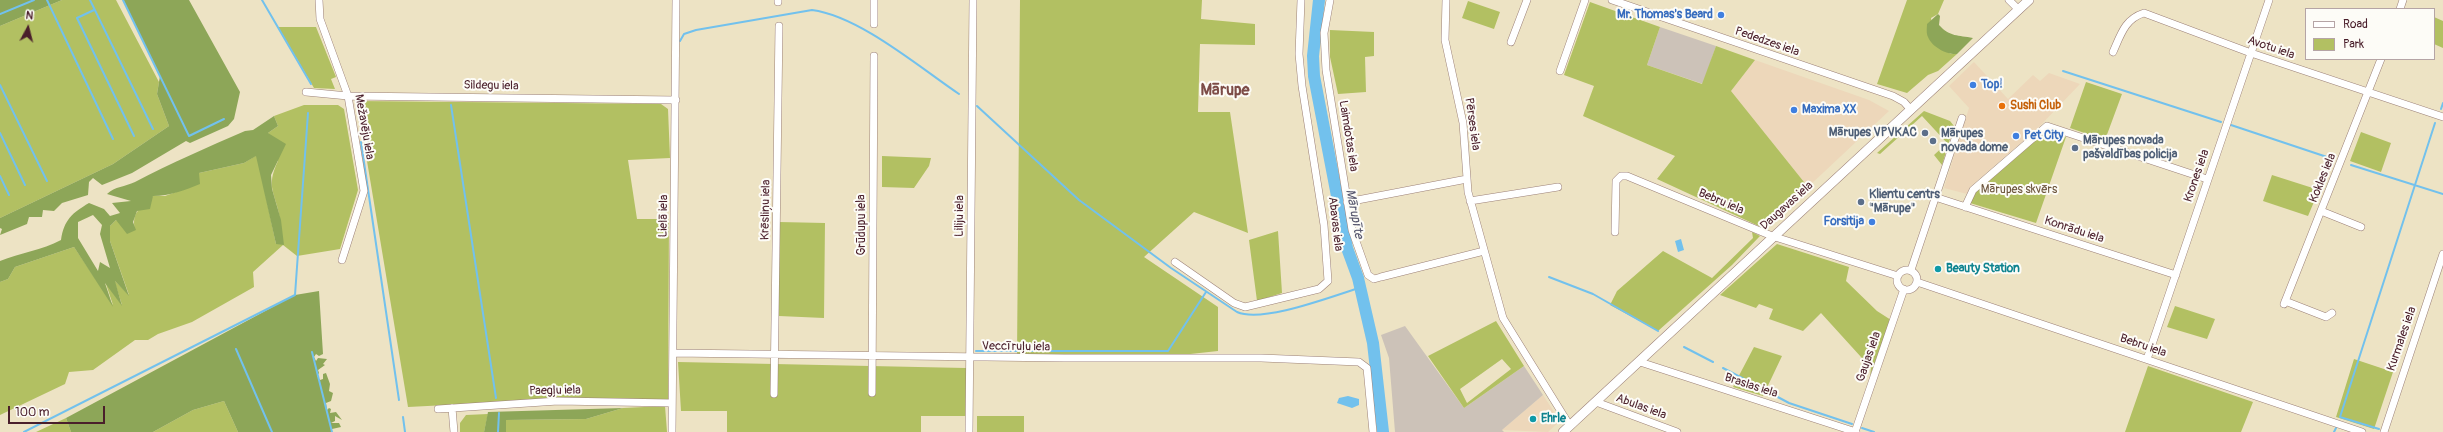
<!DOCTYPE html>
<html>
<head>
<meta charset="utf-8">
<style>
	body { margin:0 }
	#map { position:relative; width:2443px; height:432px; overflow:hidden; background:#ede3c4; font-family:Pangolin,sans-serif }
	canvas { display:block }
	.legend { position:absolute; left:2305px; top:8px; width:130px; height:52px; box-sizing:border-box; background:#fdfcf7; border:1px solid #b5a4a5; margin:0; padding:5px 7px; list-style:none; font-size:12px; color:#4a1f2b }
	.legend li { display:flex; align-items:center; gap:8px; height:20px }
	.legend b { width:20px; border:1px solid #b5a4a5 }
	.north { position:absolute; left:8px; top:8px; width:40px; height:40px; -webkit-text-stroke:3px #fdfcf7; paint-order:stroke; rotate:7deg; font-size:11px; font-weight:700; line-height:16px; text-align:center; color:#4a1f2b }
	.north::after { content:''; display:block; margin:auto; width:14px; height:18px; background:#4a1f2b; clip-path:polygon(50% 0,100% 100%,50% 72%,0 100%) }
	.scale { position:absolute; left:8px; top:406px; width:97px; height:18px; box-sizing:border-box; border:2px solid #4a1f2b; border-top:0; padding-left:5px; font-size:12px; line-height:14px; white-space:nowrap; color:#4a1f2b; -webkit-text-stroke:3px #fdfcf7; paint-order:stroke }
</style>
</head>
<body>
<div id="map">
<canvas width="2443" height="432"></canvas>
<ul class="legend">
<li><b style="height:5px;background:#fff"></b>Road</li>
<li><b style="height:11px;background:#b2c062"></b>Park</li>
</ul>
<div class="north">N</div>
<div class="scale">100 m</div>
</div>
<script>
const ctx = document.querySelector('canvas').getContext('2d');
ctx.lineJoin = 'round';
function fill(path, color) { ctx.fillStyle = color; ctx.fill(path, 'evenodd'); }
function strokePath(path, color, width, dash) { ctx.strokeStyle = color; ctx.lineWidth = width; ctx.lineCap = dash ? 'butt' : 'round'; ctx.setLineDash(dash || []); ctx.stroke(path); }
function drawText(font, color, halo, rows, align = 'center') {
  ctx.font = font + ' Pangolin,sans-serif'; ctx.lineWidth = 4; ctx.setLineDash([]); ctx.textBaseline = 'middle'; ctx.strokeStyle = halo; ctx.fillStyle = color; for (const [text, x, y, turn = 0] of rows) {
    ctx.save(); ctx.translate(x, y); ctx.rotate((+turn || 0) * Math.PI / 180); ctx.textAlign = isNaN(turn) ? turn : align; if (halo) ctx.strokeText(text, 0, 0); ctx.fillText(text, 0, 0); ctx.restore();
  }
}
fill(new Path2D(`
	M1755,60L1869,100L1889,111L1808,187L1731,91Z
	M1974,62L2008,99L2033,75L2040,81L2049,73L2080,84L2037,129L1970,187L1967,194L1944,188L1969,108L1949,86Z
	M1543,395L1560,421L1548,432L1502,430Z`), '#edd7ba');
fill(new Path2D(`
	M1660,27L1716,46L1703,84L1647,65Z
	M1405,326L1464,408L1524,366L1543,395L1502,430L1504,432H1395L1389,358L1381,335Z`), '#ccc2b8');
fill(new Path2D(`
	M62,0H116L159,82L157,94L169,126L113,164L0,218V26Z
	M1020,0H1202L1201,19L1255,24V45L1200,44L1198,112H1230L1248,233L1194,212L1144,257L1218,307V351L1172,356L1017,355Z
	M1907,0H1944L1938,14L1931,18L1935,45L1951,54H1957L1938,71L1928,75L1907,93L1877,84Z
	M1468,1L1500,12L1494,29L1462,18Z
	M1590,2L1660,27L1647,65L1702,84L1716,46L1755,60L1731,91L1808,187L1763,228L1657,179L1675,156L1583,116L1594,86L1564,75Z
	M2434,17L2443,21V48L2434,44Z
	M278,27H316L336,77L331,79L335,89L314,88Z
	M1330,30L1374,32V56L1365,57L1366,92L1338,94L1330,57Z
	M2086,82L2122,94L2105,140L2070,128Z
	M357,101L661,104L668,109L670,158L628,160L637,219H669L668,399H563L408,407Z
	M304,105H338L344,109L358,190L340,249L297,256L283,245L253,272L254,287L192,322L158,334L148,340H135L93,370L69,372L65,384L0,415V282L8,279L15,267L74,247L113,305L105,281L122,305L114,280L129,295L110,241V226L116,220L135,230C131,211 141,209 153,196H165L176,192L199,173L244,163L257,155L276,244C278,236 281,226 280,219C276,193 265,188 278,161L268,133L278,126L274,116Z
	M1924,111L1950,121L1954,126L1942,165L1934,155L1947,143L1922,116L1880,154L1877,153Z
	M2050,131L2066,137L2036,223L1970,203V196L2044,133Z
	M2361,132L2391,143L2381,172L2350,161Z
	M882,156L931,158L929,166L914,188L882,187Z
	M2272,175L2319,190L2308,216L2263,201Z
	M779,222L825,223L824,318L779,316Z
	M1278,231L1282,293L1257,301L1249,240Z
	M1752,232L1760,236L1732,265L1658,331L1610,305L1617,291L1663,251L1712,278L1753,238Z
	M1777,244L1849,267L1846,281L1877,311L1891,320L1870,376L1871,368L1821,313L1803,331L1769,319L1773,309L1759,304L1756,308L1720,295Z
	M2175,306L2215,319L2207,339L2167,327Z
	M1496,321L1524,366L1464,408L1428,356ZM1502,359L1511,369L1467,403L1460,389Z
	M1754,347L1782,356L1763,396L1733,387Z
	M2354,359L2393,372L2374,429L2336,417Z
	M678,362L966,368V416H921V432H727V411H681Z
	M2148,366L2253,402L2241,432H2125Z
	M224,401L238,432H153L193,410Z
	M665,406L667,432H506V420L586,419L623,408Z
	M488,414L484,432H460V423L466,415Z
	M977,416H1024V432H977Z
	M66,418L71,432H36Z`), '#b2c062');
fill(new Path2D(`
	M0,0H62L0,26Z
	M123,0H189L240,92L234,119L228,126L190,143L186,141L132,173L102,185L93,178L89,182L88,195L62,203L54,211L43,210L42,217H29L27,224L0,235L2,229L0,228V218L113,164L169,126L157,94L160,76Z
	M1938,14L1940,16L1939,25C1950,37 1958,35 1973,38L1957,54C1947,55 1932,47 1928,37C1926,33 1927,28 1927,24Z
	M274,116L278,126L268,133L286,144L271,175L272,189L281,220L284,245L276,244L256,156L244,163L199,173L200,184C185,190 170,196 153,196L150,209L137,211L133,222L136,230L127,234L116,220L110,226V241L129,296L115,281L122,306L105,283L113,307L74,247L15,267L8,279L0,282V261C20,253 42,250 61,240C64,220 72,213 89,203L104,209L110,216L120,213L112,203L131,201L107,194C115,186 125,187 135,182C171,163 208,147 245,131L253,130ZM93,215L102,225L100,234L110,268L100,262L98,271L78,238V222Z
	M319,291L323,354L319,356L316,354L314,357L316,361L318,358L327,359L323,364L325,365L318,370L319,373L317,376L320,380L323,379V374L326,373L330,384L329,391L333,393L331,401L326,403L327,410L329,408L331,409L330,413L336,412L342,420L335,416V421L331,423H339L341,427L332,429V432H238L224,401L193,410L153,432H71L66,418L295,295Z
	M623,408L586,419L506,420V432H484L488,412Z`), '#8da658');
fill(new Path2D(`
	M1681,239L1684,250L1678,252L1675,241Z
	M1348,396L1359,399V405L1352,408L1337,403L1339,398Z`), '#72c1ed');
strokePath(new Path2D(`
	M47,0L113,139
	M90,0L153,129
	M123,0L189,136L224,119
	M262,0L311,84
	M94,10L77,18L134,136
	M0,14L34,0
	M680,41L684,34L696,30L812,10C859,16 919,67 959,94
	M2063,71L2221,122
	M0,85L47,181
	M451,105L496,398
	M977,106L1079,200L1171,268L1237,312C1263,323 1330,297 1359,288
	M2441,109L2443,103
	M2231,125L2330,158
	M0,133L25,185
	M361,142L399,400
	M2351,165L2443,194
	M0,176L9,195
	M1549,277L1593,294L1658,331
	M1684,347L1713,362
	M236,349L272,432
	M976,351H1168L1206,292
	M312,352L332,432
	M1723,368L1765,390
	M1774,395L1789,403L1852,424
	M403,417L405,432
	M1862,428L1874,432
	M2379,429L2340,417L2435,123
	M24,432L295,295L308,113
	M498,432L499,413
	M2334,432L2336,428`), '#72c1ed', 2);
strokePath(new Path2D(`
	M1319,0L1313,56L1314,76L1347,248L1358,278L1373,343L1383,432`), '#72c1ed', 12);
const minor = new Path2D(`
	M319,0L320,19L348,96L364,191L342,260
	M778,0V2
	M1330,0L1324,33L1326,70L1352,230L1368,275L1374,279L1381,277L1484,251
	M1446,0L1445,40L1463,123L1468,192L1503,318L1570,426
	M1612,0L1893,96L1904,102L1911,110
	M2009,0L2019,10
	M2400,9L2403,0
	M874,24V0
	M1511,42L1527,0
	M2113,52C2121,34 2125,19 2144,13L2251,53L2443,117
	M1560,71L1585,0
	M306,92L348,96L676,100
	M1935,197L2176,275
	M1470,201L1558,187
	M1347,202L1467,179
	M1965,207L1973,190L2047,126L2207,179
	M2321,211L2361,227
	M1615,232L1616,181L1621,176H1627L1772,236L1898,276
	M1175,262L1234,303L1245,307L1319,289L1328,281L1324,225L1302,86L1299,54L1301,0
	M1897 280a10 10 0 1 1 20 0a10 10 0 1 1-20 0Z
	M1911,270L1962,118
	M1917,282L2362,432
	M2285,301L2326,317L2332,313
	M2284,304L2381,59
	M673,353L1064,358H1261L1359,362L1367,368L1373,432
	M2147,359L2269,0
	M1640,362L1856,432
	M872,393L874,56
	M774,394L779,26
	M1596,402L1677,432
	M452,408L454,432
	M438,409L558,401L672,403
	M672,432L676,0
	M969,432L973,0
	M1855,432L1904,289
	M2384,432L2443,254`);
const major = new Path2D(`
	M1563,432L2029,0`);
strokePath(minor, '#9c8178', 8);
strokePath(major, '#9c8178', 10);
strokePath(minor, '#fff', 7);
strokePath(major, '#fff', 9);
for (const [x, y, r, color] of [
	[1721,15,4,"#3f7fe0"],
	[1973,85,4,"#3f7fe0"],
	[2002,106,4,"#e8710a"],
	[1794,110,4,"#3f7fe0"],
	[1925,133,4,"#5c6f8a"],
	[2016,136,4,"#3f7fe0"],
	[1933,141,4,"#5c6f8a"],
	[2075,148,4,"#5c6f8a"],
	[1861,202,4,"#5c6f8a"],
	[1872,222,4,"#3f7fe0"],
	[1938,269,4,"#0f9aa8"],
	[1533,419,4,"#0f9aa8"]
]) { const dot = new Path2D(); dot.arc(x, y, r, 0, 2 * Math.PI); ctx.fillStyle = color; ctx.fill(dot); strokePath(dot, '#fdfcf7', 1.5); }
drawText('bold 12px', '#366cbe', '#fdfcf7', [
	["Mr. Thomas's Beard",1713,15,"right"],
	["Top!",1981,85],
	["Maxima XX",1802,110],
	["Pet City",2024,136],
	["Forsitija",1864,222,"right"]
], 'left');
drawText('12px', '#4a1f2b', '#fdfcf7', [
	["Pededzes iela",1767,42,19],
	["Avotu iela",2271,48,19],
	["Sildegu iela",491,86,1],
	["Pērses iela",1472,124,82],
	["Mežavēju iela",364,127,80],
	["Laimdotas iela",1348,136,81],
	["Krones iela",2197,176,-71],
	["Kokles iela",2323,178,-68],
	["Bebru iela",1721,202,23],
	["Daugavas iela",1787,206,-42],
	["Krēsliņu iela",766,210,-89],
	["Lielā iela",664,216,-89],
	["Liliju iela",960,216,-89],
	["Abavas iela",1335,224,83],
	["Grūdupu iela",862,225,-90],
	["Konrādu iela",2074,230,18],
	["Kurmales iela",2402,339,-71],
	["Bebru iela",2143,346,19],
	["Veccīruļu iela",1016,347,1],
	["Gaujas iela",1869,357,-71],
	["Braslas iela",1751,386,18],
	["Paegļu iela",555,391,-1],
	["Abulas iela",1641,407,20]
]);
drawText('bold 12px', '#c56008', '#fdfcf7', [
	["Sushi Club",2010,106]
], 'left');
drawText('bold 12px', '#4e5e75', '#fdfcf7', [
	["Mārupes VPVKAC",1917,133,"right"],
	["Mārupes",1941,134],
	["novada dome",1941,148],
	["Mārupes novada",2083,141],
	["pašvaldības policija",2083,155],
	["Klientu centrs",1869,195],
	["\"Mārupe\"",1869,209]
], 'left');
drawText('12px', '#6e573e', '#fdfcf7', [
	["Mārupes skvērs",2019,190]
]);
drawText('bold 12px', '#0d838f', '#fdfcf7', [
	["Beauty Station",1946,269],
	["Ehrle",1541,419]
], 'left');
drawText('italic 13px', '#58586f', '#fdfcf7', [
	["Mārupīte",1354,214,79]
]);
drawText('bold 16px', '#7d4c47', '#fdfcf7', [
	["Mārupe",1225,91]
]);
</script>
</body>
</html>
